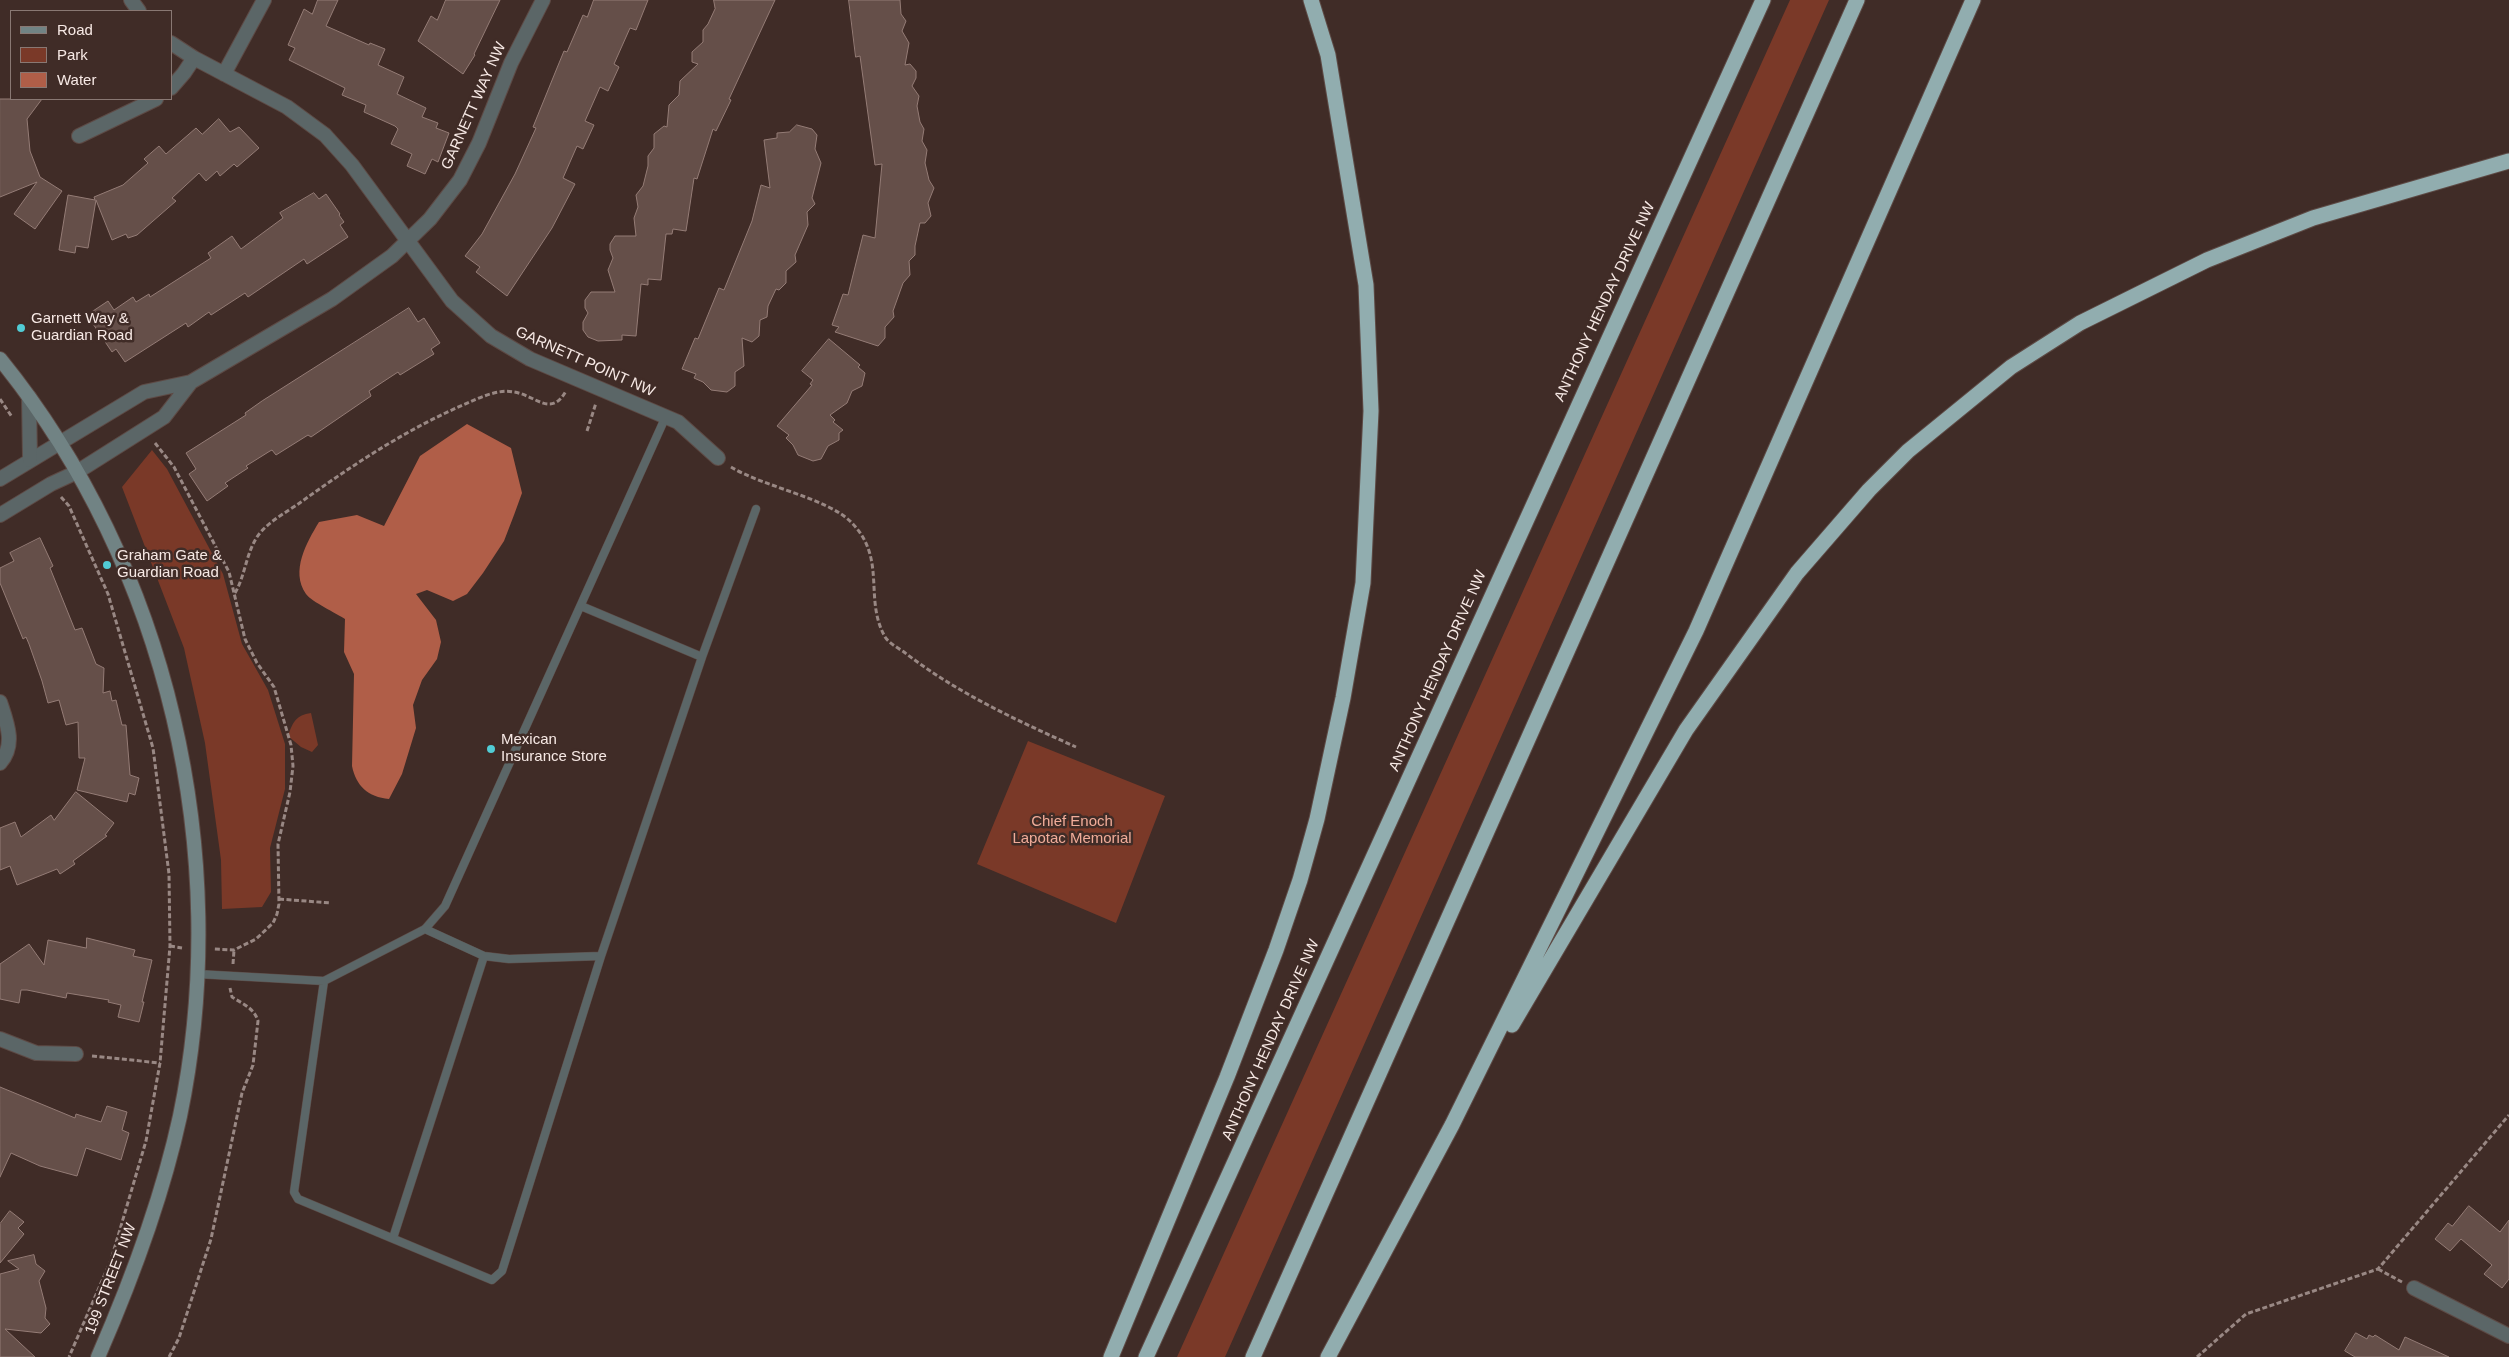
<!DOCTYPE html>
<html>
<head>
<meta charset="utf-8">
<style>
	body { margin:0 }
	#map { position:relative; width:2509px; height:1357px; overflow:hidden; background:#402c27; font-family:Arial,sans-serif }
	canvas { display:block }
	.legend { position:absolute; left:10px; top:10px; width:162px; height:90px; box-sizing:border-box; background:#402c27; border:1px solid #897873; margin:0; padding:6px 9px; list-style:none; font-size:15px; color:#f7e9e5 }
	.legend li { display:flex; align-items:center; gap:10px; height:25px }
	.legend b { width:25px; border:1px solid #897873 }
</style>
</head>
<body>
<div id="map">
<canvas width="2509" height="1357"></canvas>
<ul class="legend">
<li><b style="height:6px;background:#718384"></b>Road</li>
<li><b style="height:14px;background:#7a3928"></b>Park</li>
<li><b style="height:14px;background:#b05e48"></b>Water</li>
</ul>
</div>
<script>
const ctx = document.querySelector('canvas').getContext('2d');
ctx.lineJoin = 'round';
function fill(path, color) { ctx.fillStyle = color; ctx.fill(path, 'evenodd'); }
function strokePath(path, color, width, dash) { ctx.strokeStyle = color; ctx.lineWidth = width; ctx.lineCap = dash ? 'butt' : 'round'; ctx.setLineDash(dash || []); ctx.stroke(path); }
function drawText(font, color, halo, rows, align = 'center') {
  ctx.font = font + ' Arial,sans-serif'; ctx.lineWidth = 5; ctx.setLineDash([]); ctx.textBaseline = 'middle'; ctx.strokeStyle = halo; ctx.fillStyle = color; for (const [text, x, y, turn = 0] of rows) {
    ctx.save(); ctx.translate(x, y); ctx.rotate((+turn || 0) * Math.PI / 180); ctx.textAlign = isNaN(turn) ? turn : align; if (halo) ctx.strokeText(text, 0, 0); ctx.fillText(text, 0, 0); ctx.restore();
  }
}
fill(new Path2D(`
	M1790,0H1829L1225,1357H1177Z
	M152,450L167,469L223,574L242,644L268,690L285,744V789L270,848L271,892L262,907L222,909L221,860L205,743L184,648L122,487Z
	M311,713L318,745L312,752L301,747L288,736C293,722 296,715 311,713Z
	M1028,741L1165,796L1116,923L977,864Z`), '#7a3928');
fill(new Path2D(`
	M467,424L511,448L522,493L514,515L504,541L483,573L467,594L453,601L427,590L416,594L436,620L441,642L437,659L422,680L413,705L416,728L402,774L389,799C368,797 356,786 352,766L354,674L344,652L345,619C336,613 312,602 306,594C290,571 307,542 319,522L357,515L384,526L420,456Z`), '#b05e48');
const building = new Path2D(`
	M318,0H338L326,26L369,45L370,43L385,49L378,65L404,77L397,94L426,108L422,117L438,123L436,128L449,133L438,162L432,159L425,174L407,166L412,154L391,144L398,129L395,126L364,112L366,105L342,95L345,88L289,60L295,48L288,45L304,9L312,14Z
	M446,0H500L474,54L475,55L463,74L418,41L431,16L437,20Z
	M594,0H648L636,30L630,28L614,64L619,67L608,91L600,87L585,121L594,125L583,149L577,146L563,178L575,184L552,228L507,296L476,272L480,267L465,256L482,234L515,174L536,128L533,127L557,68L564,51L567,52L583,15L587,17Z
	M714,0H775L729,99L731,100L716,131L713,129L697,179L694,178L686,231L673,229L672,234H666L661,280L648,279V285L641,284L636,336L622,335V340L598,341L588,337L583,330V322L588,313L585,308V300L591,292H615L608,270L613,258L610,250V244L615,236H636L634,218L638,207L636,195L643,186L648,166V156L654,148V134L664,126L667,127L669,105L679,95L680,81L698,64L692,62V52L703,42V30L708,24L715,9Z
	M849,0H900L901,14L906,21L902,31L909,43L905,65L910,64L916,71V78L912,86L919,96L917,106L920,122L924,129L922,141L927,150L925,163L929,180L934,188L928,203L931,216L925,223H920L915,246V255L909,261L910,275L903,283L893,311L894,317L885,327V338L878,346L835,332L839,327L832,325L843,294L848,295L863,235L875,238L882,164L875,165L860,56L856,57Z
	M0,99H42L27,119L30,151L40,177L62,191L35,229L14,214L37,182L0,197Z
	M219,119L230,132L239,127L259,148L237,167L234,164L220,176L217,171L206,181L199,173L172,198L176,201L137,235L128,238L126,234L112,240L96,200L88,248L76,246L75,253L59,250L68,195L95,200L94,197L123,185L148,163L144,159L159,146L166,154L196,128L202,134Z
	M797,125L812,129L817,135L815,149L821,163L812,198L815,204L807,212L808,225L795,255L796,262L786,271V283L779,290L776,289L768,306L767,317L760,320L759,336L752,342L742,338L744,366L735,372V386L727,392L711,390L703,382L694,378L696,374L682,369L695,338L698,339L719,288L724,290L752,221L761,185L770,188L764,140L777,138V133L789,132Z
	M314,193L319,199L326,194L340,214L339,215L344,222L340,225L348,237L307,264L304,259L248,297L245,293L211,315L209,312L188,327L186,323L125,362L116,349L112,352L87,315L108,301L114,310L133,297L136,302L149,294L150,297L211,258L208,253L232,236L241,249L283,218L280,213Z
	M409,308L418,322L424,318L440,343L431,349L434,354L400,375L398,372L369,391L371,396L311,437L308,435L276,455L272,450L270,451L246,466L248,468L225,483L228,486L207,501L189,474L196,469L186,453L246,415L245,413L262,401Z
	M829,339L860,365L858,367L865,373L862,386L852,391L847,403L830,415L835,420L833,422L843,430L839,433V440L828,446L821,459L813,461L798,455L793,445L786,438L789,435L777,426L812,385L810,384L813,380L802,371Z
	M40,538L53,566L50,568L75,630L82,628L96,664L104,668L103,693L110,691L112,701L116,700L122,725H126L130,775L139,778L135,795L129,793L127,802L77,790L85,758H79L78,722L66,725L59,700L48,703L42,681L29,644L26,637L23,639L0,583V568L14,561L10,553Z
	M76,792L114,823L105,835L107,836L73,861L75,864L60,874L57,869L17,885L10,866L0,870V828L15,822L21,837L51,815L54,820Z
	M87,938L135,950L133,956L152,960L142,1002H144L139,1022L118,1017L121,1005L108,1002L109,1000L67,993L66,998L27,990H21L19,1003L0,999V964L29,944L44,965L48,940L86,948Z
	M0,1087L75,1118L76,1114L101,1122L107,1106L127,1112L122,1130L129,1133L121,1160L86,1148L77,1176L40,1166L11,1153L0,1177Z
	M2469,1206L2500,1232L2509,1220V1279L2502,1288L2484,1274L2492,1265L2461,1239L2450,1251L2435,1239L2448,1223L2452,1226Z
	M10,1211L24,1222L18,1228L24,1234L0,1263V1224Z
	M34,1255L36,1264L45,1271L39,1281L46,1308L45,1318L50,1324L41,1333L5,1329L35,1357H0V1274L19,1269L8,1261Z
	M2356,1333L2367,1339L2369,1335L2373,1337L2375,1335L2399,1350L2405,1337L2449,1357H2355L2345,1351Z`);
fill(building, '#654f49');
strokePath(building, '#947c76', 1);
const service = new Path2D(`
	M581,606L702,657
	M425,929L484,956L509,959L601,956L702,657L756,509
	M197,974L324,981L425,929L445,906L666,416
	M324,981L294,1192L298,1199L492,1280L502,1271L601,956
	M393,1238L484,956`);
const minor = new Path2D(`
	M131,0L139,11
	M171,43L194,58L287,107L325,135L352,165L452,301L491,336L530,359L678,422L718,458
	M224,74L264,0
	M171,88L184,73L194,58
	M79,136L156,99
	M0,479L144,392L191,382L332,299L392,256L430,219L460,180L479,143L511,63L543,0
	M0,515L51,484L77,472L164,417L191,382
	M0,702C7,723 16,745 0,763
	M0,1039L36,1053L76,1054
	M2414,1288L2509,1336`);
const tertiary = new Path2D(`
	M29,397L30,460`);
const secondary = new Path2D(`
	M0,359C168,566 234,855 180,1116C162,1199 132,1279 98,1357`);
const motorway = new Path2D(`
	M1512,1025L1686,730L1797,573L1869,490L1908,451L2011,367L2080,323L2207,260L2313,218L2509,161
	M1111,1357L1227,1077L1276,950L1300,880L1317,819L1343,698L1363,583L1371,411L1366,285L1328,55L1311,0
	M1146,1357L1763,0
	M1253,1357L1857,0
	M1328,1357L1452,1125L1696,631L1973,0`);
strokePath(service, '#5d4a45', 9);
strokePath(minor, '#5d4a45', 16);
strokePath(tertiary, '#5d4a45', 16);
strokePath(secondary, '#5d4a45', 16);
strokePath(motorway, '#5d4a45', 17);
strokePath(new Path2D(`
	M0,399L12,417
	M587,431L596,403
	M155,443L174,467L229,572L245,639L257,663L274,687L291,745L293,766L290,792L278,844L279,904L277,914L273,923L256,939L234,950L213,949
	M731,467C764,487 827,498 851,522C887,558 864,597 884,635C887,642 898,648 904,652C957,693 1016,720 1076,747
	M61,497L69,506L108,594L153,748L169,874L170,946L160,1063L146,1141L111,1260L69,1357
	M235,593C245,576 246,554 257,537C267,522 287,512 301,502C354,464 410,427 470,402C483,396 500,389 514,392C535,395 551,418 566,391
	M279,899L331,903
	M170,946L182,948
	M233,964L234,950
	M92,1056L160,1063
	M2378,1269L2402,1282
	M169,1357L179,1338L211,1239L242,1093L253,1065L258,1021C254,1008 243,1004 232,997L230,988
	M2197,1357L2246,1314L2378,1269L2509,1115`), '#998884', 3, [5, 2.5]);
strokePath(service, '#5b6667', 8);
strokePath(minor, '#5b6667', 14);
strokePath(tertiary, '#5b6667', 14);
strokePath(secondary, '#718384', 14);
strokePath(motorway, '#91adaf', 15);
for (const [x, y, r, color] of [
	[21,328,5,"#51ccd5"],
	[107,565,5,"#51ccd5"],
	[491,749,5,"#51ccd5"]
]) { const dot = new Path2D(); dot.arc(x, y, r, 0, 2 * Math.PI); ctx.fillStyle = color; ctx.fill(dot); strokePath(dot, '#402c27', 2); }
drawText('15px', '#f7e9e5', '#402c27', [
	["GARNETT WAY NW",474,106,-66],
	["ANTHONY HENDAY DRIVE NW",1605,302,-65],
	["GARNETT POINT NW",585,362,24],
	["ANTHONY HENDAY DRIVE NW",1438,671,-66],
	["ANTHONY HENDAY DRIVE NW",1271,1040,-66],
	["199 STREET NW",111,1279,-69]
]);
drawText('15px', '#f7e9e5', '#402c27', [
	["Garnett Way &",31,319],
	["Guardian Road",31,336],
	["Graham Gate &",117,556],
	["Guardian Road",117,573],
	["Mexican",501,740],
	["Insurance Store",501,757]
], 'left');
drawText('15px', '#f1ac99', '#402c27', [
	["Chief Enoch",1072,822],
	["Lapotac Memorial",1072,839]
]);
</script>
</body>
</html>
